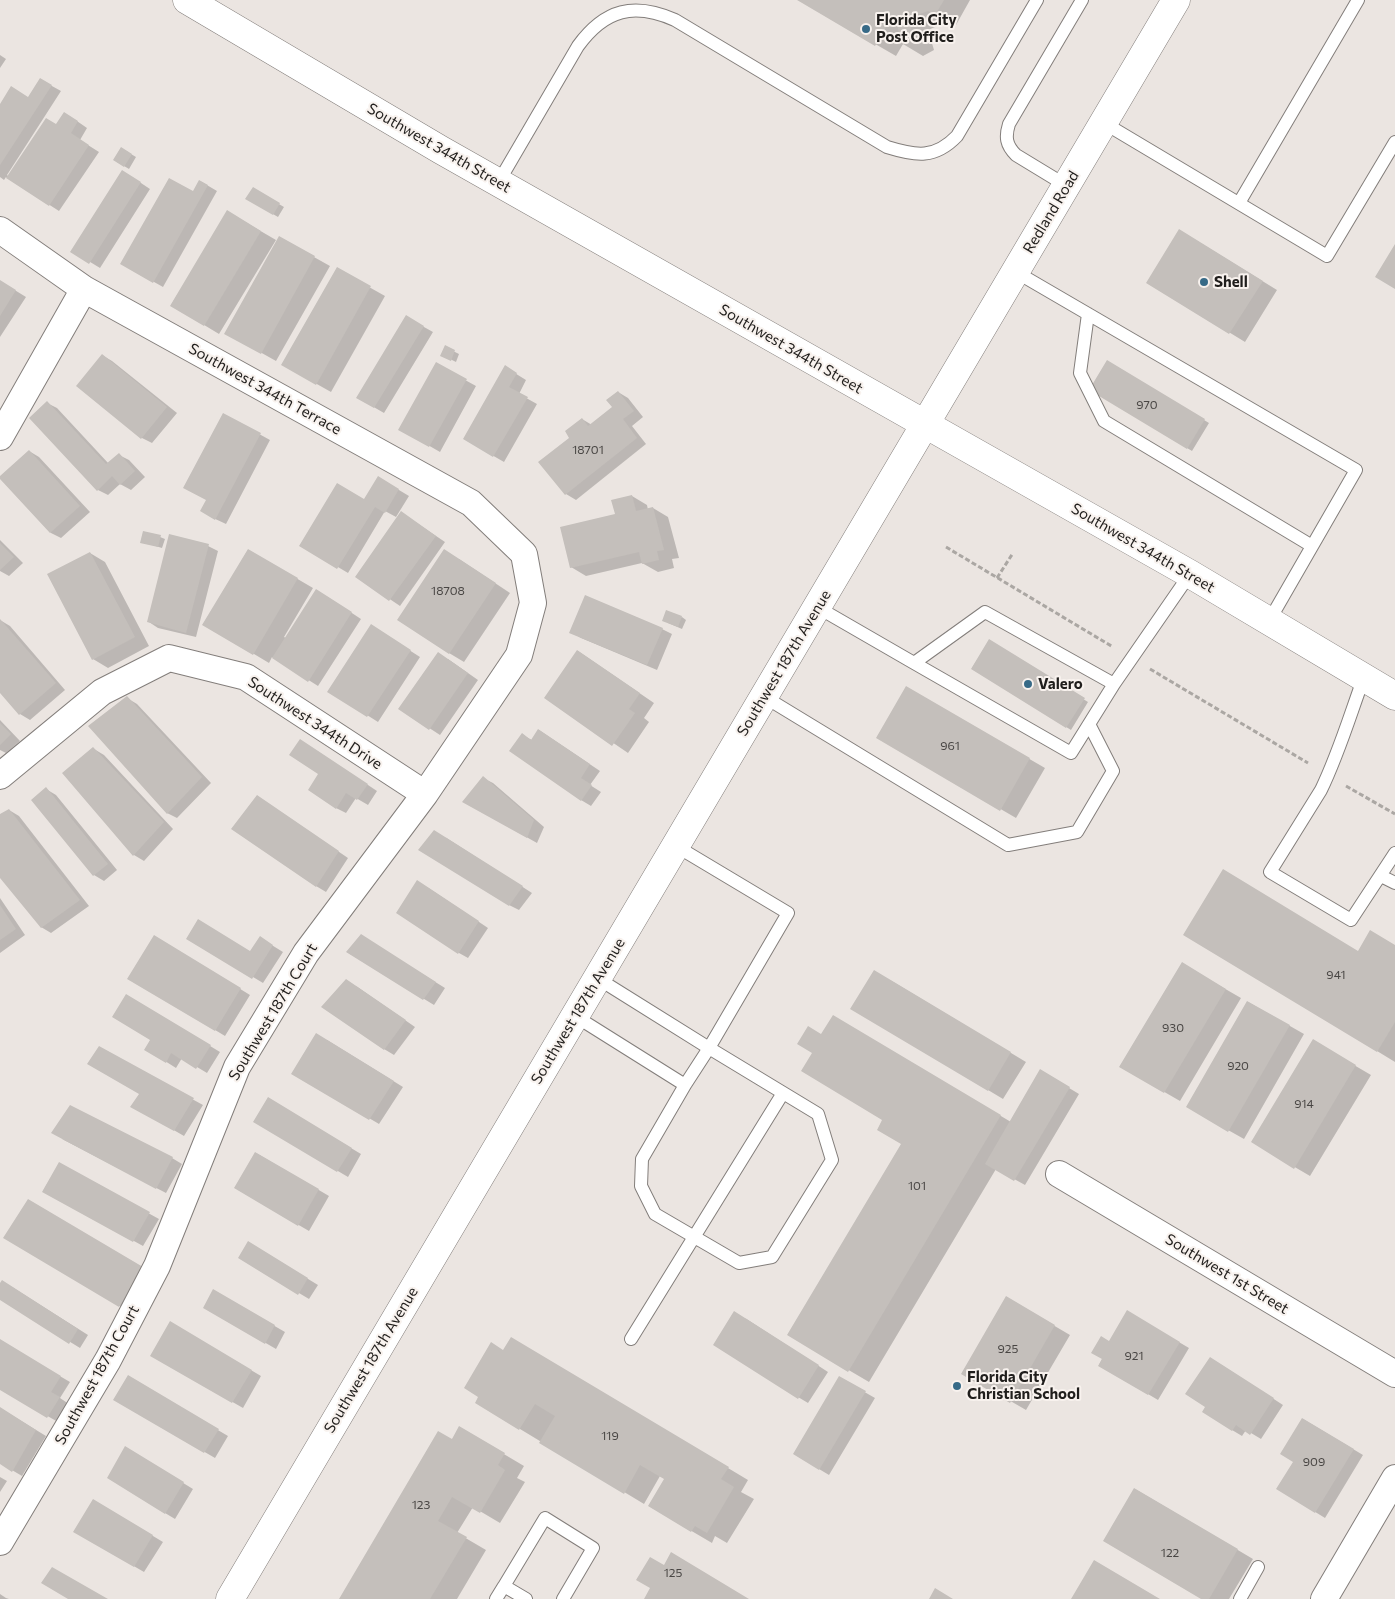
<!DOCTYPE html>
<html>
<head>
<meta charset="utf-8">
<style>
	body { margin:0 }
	canvas { display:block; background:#ebe5e1 }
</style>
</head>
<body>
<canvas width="1395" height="1599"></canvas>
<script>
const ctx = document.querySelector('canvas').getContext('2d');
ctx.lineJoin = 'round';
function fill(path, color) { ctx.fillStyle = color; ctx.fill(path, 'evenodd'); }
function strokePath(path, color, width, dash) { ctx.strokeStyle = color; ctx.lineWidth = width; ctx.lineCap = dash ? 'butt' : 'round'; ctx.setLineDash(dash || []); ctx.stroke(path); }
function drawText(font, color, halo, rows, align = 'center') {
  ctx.font = font + ' Commissioner,sans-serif'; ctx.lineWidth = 4; ctx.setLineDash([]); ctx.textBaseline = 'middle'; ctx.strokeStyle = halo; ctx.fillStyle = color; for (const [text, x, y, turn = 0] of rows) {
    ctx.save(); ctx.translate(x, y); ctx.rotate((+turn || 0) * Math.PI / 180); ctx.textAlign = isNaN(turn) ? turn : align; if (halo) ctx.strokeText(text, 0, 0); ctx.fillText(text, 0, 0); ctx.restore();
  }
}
fill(new Path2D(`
	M799,0H970L956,25L949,21L928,30L934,50L923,56L903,44L896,56Z
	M0,55L6,59L0,68Z
	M41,80L61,91L7,175L9,177L56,125L74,119L87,128L80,140L99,152L59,211L6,177L4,180L0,177V106L29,98Z
	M121,148L136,157L129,169L114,160Z
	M132,177L150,189L100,268L72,251Z
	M200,181L217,191L163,287L122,264L193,193Z
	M253,189L284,207L278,217L247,199Z
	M228,212L276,240L219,334L171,305Z
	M280,238L330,266L276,361L226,333Z
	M1194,239L1277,290L1245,342L1147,282Z
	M337,269L385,296L331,392L283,365Z
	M0,281L26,297L0,337Z
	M406,317L433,332L384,413L358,398Z
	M445,347L459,354L456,362L442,355Z
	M102,355L112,361L177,413L152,443L142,438Z
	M1108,362L1209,423L1192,451L1091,390Z
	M436,364L476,386L440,452L400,429Z
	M505,367L526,380L519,394L537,404L504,462L464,439Z
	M618,392L628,398L643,417L632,426L646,444L576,500L566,494L582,419L592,425L614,408Z
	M47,403L57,408L109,464L119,455L129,460L145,477L131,490L120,484L108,495L98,490Z
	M223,414L270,440L226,524L211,517Z
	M29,451L39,457L90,512L61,538L51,533L0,477Z
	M379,478L409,496L396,517L385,511L348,573L301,545L365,500Z
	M632,496L647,505L648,510L653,508L668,517L679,558L672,559L674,568L658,572L642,563L586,576L571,567Z
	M411,519L445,542L400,606L357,577Z
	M160,537L165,539L162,548L142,542Z
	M0,540L23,563L9,576L0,571Z
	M208,546L218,551L196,637L158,628L149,622Z
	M248,550L313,588L284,637L286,638L326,596L361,619L318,686L272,657L269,663L204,624Z
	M90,553L105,562L149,646L108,668L93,659Z
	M459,559L510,593L464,662L449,653Z
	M682,617L686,620L682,629L668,623Z
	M0,620L10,626L65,690L30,720L20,714L0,691Z
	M662,629L672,634L657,670L581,638L571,632Z
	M381,632L420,657L378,722L329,691Z
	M989,641L1088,702L1071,730L972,668Z
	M578,651L654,703L644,718L649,722L628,753L546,697Z
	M448,659L478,680L440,735L400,709Z
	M907,688L1045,768L1016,818L877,737Z
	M127,698L137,704L211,783L177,818L167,813Z
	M0,720L20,741L6,753L0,750Z
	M539,730L600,771L590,785L601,792L591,806L581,800L522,735L532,740Z
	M311,747L377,791L368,805L356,798L346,813L336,808L320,774Z
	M94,749L104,755L173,829L144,861L134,855Z
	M483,778L493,783L544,827L537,843L464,802Z
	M46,789L56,795L117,870L104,881L94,875Z
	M267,803L348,858L326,892L316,886Z
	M9,810L19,816L89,906L51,933L41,927L0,876V816Z
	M445,837L532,893L519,910L509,905Z
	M427,887L488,928L468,958L459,953Z
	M0,898L25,935L0,953Z
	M188,938L251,952L270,944L283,952L263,983Z
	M164,942L250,995L225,1036L129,978Z
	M371,942L445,988L434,1005L347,952Z
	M1395,946V1062L1377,1051L1358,952Z
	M1182,964L1241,998L1180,1101L1121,1067Z
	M890,980L1026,1062L1003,1099L988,1090Z
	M356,986L415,1027L394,1055L384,1049Z
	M126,995L220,1052L207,1073L182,1058L176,1068L146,1049L151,1039Z
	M1248,1002L1304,1034L1244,1139L1187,1107Z
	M853,1028L1011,1122L1041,1071L1079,1094L1025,1185L996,1169L869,1382L789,1335L902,1144L822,1036Z
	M327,1040L403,1087L379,1124L293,1073Z
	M1313,1041L1371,1075L1310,1176L1252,1142Z
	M99,1048L203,1105L184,1136L132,1106L141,1093Z
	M269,1099L361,1154L348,1177L255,1122Z
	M62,1139L172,1158L182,1164L166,1193Z
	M256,1153L329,1196L309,1231L235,1188Z
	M59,1164L159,1219L143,1246L43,1191Z
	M5,1238L152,1274L130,1312Z
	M249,1243L318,1285L309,1299L240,1258Z
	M0,1285L12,1287L88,1335L80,1348L0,1299Z
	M214,1291L285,1332L276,1349L204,1307Z
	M1007,1298L1070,1335L1026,1410L962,1373Z
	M1128,1312L1189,1348L1158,1400L1099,1365L1110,1343Z
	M745,1318L828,1372L808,1403L798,1397Z
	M171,1323L261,1376L243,1408L152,1356Z
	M0,1341L70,1382L60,1398L69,1404L58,1422L0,1389Z
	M531,1350L748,1480L741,1492L754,1499L727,1543L715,1536L712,1543L649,1506L666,1479L660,1476L644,1504L520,1429L504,1351Z
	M1220,1364L1283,1405L1261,1439L1246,1430L1242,1436L1232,1430Z
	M128,1377L228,1436L215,1458L115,1400Z
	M840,1378L875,1398L829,1475L794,1454Z
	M0,1408L46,1436L22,1476L0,1463Z
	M1303,1419L1363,1455L1325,1518L1278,1489L1294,1461Z
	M460,1428L524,1466L517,1478L525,1482L500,1523L473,1507L457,1533L486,1550L457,1599H341Z
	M126,1448L193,1489L175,1519L165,1513Z
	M0,1477L7,1481L0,1492Z
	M1135,1489L1253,1559L1229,1599H1204Z
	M93,1500L163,1542L144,1572L75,1532Z
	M0,1594L6,1598L9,1599H0Z`), '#0003');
fill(new Path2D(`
	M797,0H944L935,15L928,11L908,18L914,39L902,45L896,20H890L875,46Z
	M40,78L52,85L0,165V104L11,86L28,97Z
	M64,112L78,121L71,133L89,145L49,206L6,178L46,118L56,124Z
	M121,147L132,154L124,167L113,160Z
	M122,170L141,182L89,264L70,252Z
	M169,178L193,191L199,180L208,185L153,283L120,264Z
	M253,187L280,203L273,215L245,199Z
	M227,210L261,231L204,326L170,306Z
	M1179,229L1263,281L1229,334L1146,283Z
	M279,236L315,256L261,354L224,334Z
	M1395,244V289L1375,277Z
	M337,267L371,286L316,385L281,365Z
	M0,280L16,290L0,316Z
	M406,315L424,326L374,408L356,398Z
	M445,345L455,350L451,361L440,356Z
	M102,354L167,407L141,439L76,386Z
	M1107,360L1205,419L1187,449L1089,390Z
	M436,362L467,379L429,447L398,430Z
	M505,365L517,373L509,387L528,397L493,457L463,439Z
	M618,391L634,411L623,419L637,438L565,495L538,462L569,438L565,431L582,418L588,426L612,407L606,400Z
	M47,401L106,464L119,453L135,471L120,485L112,476L97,491L29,418Z
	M223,413L261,433L215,520L200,511L206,500L183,488Z
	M29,450L80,506L50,533L0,479V476Z
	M378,476L399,489L385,513L375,507L337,569L299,546L337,483L364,499Z
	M632,495L636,511L653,507L664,550L657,551L659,560L642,564L639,552L570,568L560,527L615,514L611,500Z
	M401,511L436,536L389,601L355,577Z
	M143,531L161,535L158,547L140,543Z
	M169,534L209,544L186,633L147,622Z
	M0,543L14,557L0,570Z
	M248,549L298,578L253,655L202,625Z
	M444,549L496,583L449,654L397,620Z
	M90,552L135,637L92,660L47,574Z
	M316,589L352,612L308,682L272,658Z
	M585,595L663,628L647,665L569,633Z
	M666,610L682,616L678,627L662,621Z
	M0,619L56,683L19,715L0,693Z
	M371,624L411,650L367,717L327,692Z
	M989,639L1085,698L1066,728L971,669Z
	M577,650L640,693L629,709L635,713L612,746L544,698Z
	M438,652L468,673L429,730L398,709Z
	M906,686L1030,758L1000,811L876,738Z
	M127,696L202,777L167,814L88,726Z
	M0,723L11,734L0,745Z
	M538,729L590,764L581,778L592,785L581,801L509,751L522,733L531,740Z
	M300,739L368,784L357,800L346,793L336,809L308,790L318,774L289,755Z
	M93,747L164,822L133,856L62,773Z
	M483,776L534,820L527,838L462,802Z
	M46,787L108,864L93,876L31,800Z
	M257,795L339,851L316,887L231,829Z
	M9,809L80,900L41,928L0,878V814Z
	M434,830L523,886L509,906L418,850Z
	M1223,869L1358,951L1370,930L1395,945V1022L1377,1052L1183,935Z
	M417,880L479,921L458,954L396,913Z
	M0,905L16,929L0,940Z
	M198,919L250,951L260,936L273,945L252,979L186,939Z
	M361,934L436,982L423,1000L346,952Z
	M154,935L241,988L215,1031L127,979Z
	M1182,962L1226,989L1164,1093L1119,1067Z
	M874,970L1011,1052L988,1091L850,1009Z
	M346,979L406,1020L384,1050L321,1007Z
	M126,994L211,1045L196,1069L171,1053L166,1063L144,1050L150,1040L112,1017Z
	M1247,1001L1290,1025L1228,1132L1186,1107Z
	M833,1015L1001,1115L848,1372L787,1335L901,1144L877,1130L882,1120L801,1071L812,1053L797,1044L808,1026L821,1034Z
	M316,1033L394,1081L369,1120L291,1074Z
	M1313,1039L1356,1065L1294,1169L1251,1142Z
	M99,1046L194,1098L174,1131L130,1107L139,1094L87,1064Z
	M1040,1069L1070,1087L1014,1181L985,1164Z
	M268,1097L352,1148L337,1172L253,1122Z
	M70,1105L173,1157L156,1189L51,1133Z
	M255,1152L319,1189L298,1226L234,1188Z
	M59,1162L150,1212L133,1242L42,1192Z
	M28,1199L143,1267L119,1307L3,1238Z
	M248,1241L308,1278L298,1295L238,1258Z
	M2,1280L78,1329L69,1344L0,1300V1283Z
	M213,1289L275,1325L265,1344L203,1308Z
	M1006,1296L1055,1325L1010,1403L961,1374Z
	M1127,1310L1180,1342L1148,1395L1098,1366L1102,1359L1091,1353L1101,1336L1109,1341Z
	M734,1311L819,1365L798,1399L713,1345Z
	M170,1321L252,1370L232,1403L150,1356Z
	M511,1337L729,1467L721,1479L734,1487L707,1533L695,1526L691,1532L648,1506L664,1479L640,1465L624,1494L539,1443L555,1416L535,1404L519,1430L475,1403L478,1397L464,1388L491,1342L503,1350Z
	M0,1339L61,1376L51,1392L60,1397L47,1418L0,1390Z
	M1210,1357L1274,1398L1250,1435L1236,1425L1232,1431L1202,1412L1205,1407L1185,1394Z
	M128,1375L219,1429L204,1453L113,1400Z
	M839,1376L866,1391L819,1470L793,1454Z
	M0,1407L36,1430L12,1472L0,1464Z
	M1302,1418L1354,1449L1315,1513L1276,1489L1293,1462L1280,1454Z
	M459,1426L505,1453L498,1465L505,1470L480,1513L452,1497L438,1521L467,1537L430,1599H339L438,1431L452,1439Z
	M125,1446L184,1482L165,1514L107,1478Z
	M1134,1488L1238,1549L1209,1599H1201L1103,1541Z
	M93,1499L153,1535L134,1567L73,1532Z
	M671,1552L749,1599H644L650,1588L636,1580L650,1557L664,1565Z
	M1094,1560L1160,1599H1071Z
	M52,1567L108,1599H68L41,1583Z
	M935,1588L953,1599H929Z`), '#c4bfbb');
const lane = new Path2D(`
	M1104,123L1327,256L1395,142
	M498,183L578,46C605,9 634,2 675,20L887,147C916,156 935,159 957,136L1037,0
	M1067,186L1016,155C1006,145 1005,137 1009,124L1082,0
	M1239,203L1358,0
	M1016,272L1356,470L1269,621
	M1088,314L1080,373L1104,421L1312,546
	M817,607L914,663L985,612L1114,684L1190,574
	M914,663L1071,753L1114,684
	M1364,677C1350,715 1339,753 1321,790L1270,872L1351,920L1395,853
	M763,696L1008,845L1077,832L1113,771L1089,724
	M676,846L788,913L709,1048L685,1085
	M1381,876L1395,883
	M575,1016L685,1085L642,1159L641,1186L655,1214L739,1263L772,1257L832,1160L818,1114L709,1048L597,978
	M631,1339L783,1093
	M504,1586L545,1518L593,1548L563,1599
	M496,1599L504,1586L526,1599
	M1240,1599L1258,1567`);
const street = new Path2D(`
	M0,230L84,289L471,503L524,554L533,603L519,655L425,794L306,953L237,1067L157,1266L108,1360L0,1542
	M0,437L84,289
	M0,776L102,692L169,658L246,677L425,794
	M1059,1174L1395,1374
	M1324,1599L1395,1478`);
const secondary = new Path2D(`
	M187,0L441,150L1190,574L1395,696
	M230,1599L1176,0`);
strokePath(lane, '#837e7b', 14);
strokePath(street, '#837e7b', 28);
strokePath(secondary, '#837e7b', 29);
strokePath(new Path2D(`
	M946,547L1113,647
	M997,578L1013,553
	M1150,669L1308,763
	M1346,786L1395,814`), '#aba7a3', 3, [5, 2.5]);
strokePath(lane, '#fff', 12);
strokePath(street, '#fff', 26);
strokePath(secondary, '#fff', 28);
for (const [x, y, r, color] of [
	[866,29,5,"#376a87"],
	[1204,282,5,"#376a87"],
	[1028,684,5,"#376a87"],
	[957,1386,5,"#376a87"]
]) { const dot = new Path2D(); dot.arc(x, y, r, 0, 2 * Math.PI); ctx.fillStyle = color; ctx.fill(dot); strokePath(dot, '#f8f2ee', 2); }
drawText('12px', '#494644', null, [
	["970",1147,405],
	["18701",588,450],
	["18708",448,591],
	["961",950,746],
	["941",1336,975],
	["930",1173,1028],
	["920",1238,1066],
	["914",1304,1104],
	["101",917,1186],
	["925",1008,1349],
	["921",1134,1356],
	["119",610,1436],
	["909",1314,1462],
	["123",421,1505],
	["122",1170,1553],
	["125",673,1573]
]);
drawText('bold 15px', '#201e1c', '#f8f2ee', [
	["Florida City",876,20],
	["Post Office",876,37],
	["Shell",1214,282],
	["Valero",1038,684],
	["Florida City",967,1377],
	["Christian School",967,1394]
], 'left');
drawText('15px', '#201e1c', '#f8f2ee', [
	["Southwest 344th Street",439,148,30],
	["Redland Road",1051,212,-59],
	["Southwest 344th Street",791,349,30],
	["Southwest 344th Terrace",265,389,29],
	["Southwest 344th Street",1143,548,30],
	["Southwest 187th Avenue",784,663,-59],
	["Southwest 344th Drive",315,723,33],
	["Southwest 187th Avenue",578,1011,-59],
	["Southwest 187th Court",273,1012,-59],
	["Southwest 1st Street",1227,1274,31],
	["Southwest 187th Avenue",371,1360,-59],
	["Southwest 187th Court",97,1375,-61]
]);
</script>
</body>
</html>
